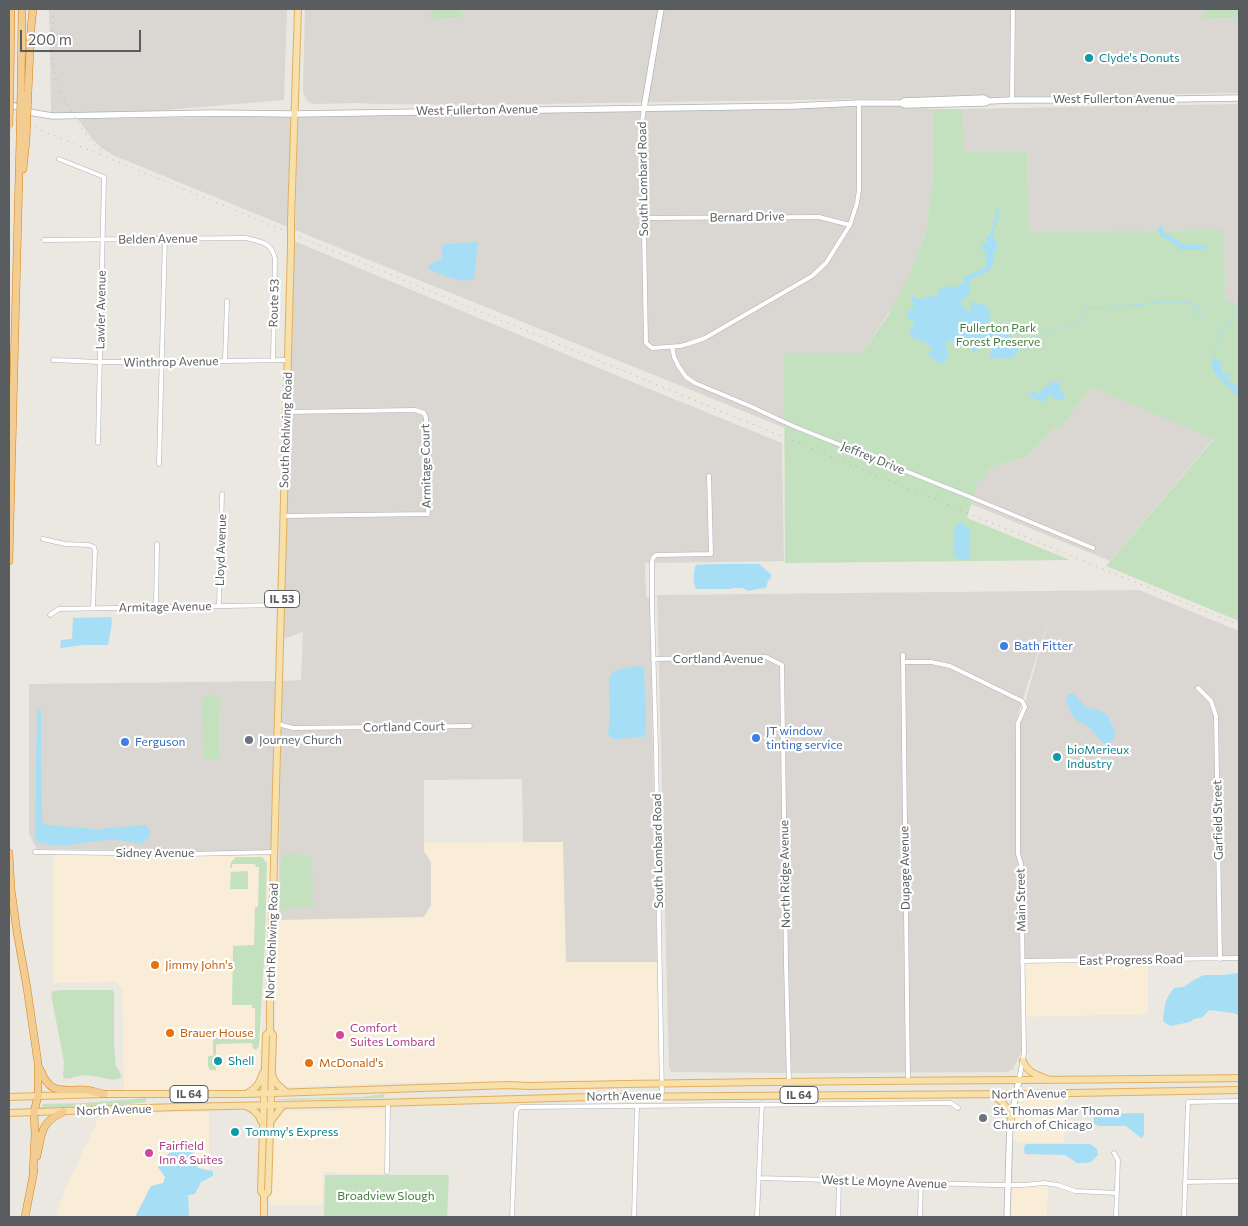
<!DOCTYPE html>
<html>
<head>
<meta charset="utf-8">
<style>
	body { margin:0 }
	#map { position:relative; width:1248px; height:1226px; overflow:hidden; background:#ebe7e1; font-family:Commissioner,sans-serif }
	canvas { display:block }
	.frame { position:absolute; inset:0; border:10px solid #5a5d60; pointer-events:none }
	.scale { position:absolute; left:20px; top:30px; width:121px; height:22px; box-sizing:border-box; border:2px solid #5a5d60; border-top:0; padding-left:6px; font-size:15px; line-height:18px; white-space:nowrap; color:#5a5d60; -webkit-text-stroke:4px #fff; paint-order:stroke }
</style>
</head>
<body>
<div id="map">
<canvas width="1248" height="1226"></canvas>
<div class="frame"></div>
<div class="scale">200 m</div>
</div>
<script>
const ctx = document.querySelector('canvas').getContext('2d');
ctx.lineJoin = 'round';
function fill(path, color) { ctx.fillStyle = color; ctx.fill(path, 'evenodd'); }
function strokePath(path, color, width, dash) { ctx.strokeStyle = color; ctx.lineWidth = width; ctx.lineCap = dash ? 'butt' : 'round'; ctx.setLineDash(dash || []); ctx.stroke(path); }
function drawText(font, color, halo, rows, align = 'center') {
  ctx.font = font + ' Commissioner,sans-serif'; ctx.lineWidth = 4.5; ctx.setLineDash([]); ctx.textBaseline = 'middle'; ctx.strokeStyle = halo; ctx.fillStyle = color; for (const [text, x, y, turn = 0] of rows) {
    ctx.save(); ctx.translate(x, y); ctx.rotate((+turn || 0) * Math.PI / 180); ctx.textAlign = isNaN(turn) ? turn : align; if (halo) ctx.strokeText(text, 0, 0); ctx.fillText(text, 0, 0); ctx.restore();
  }
}
fill(new Path2D(`
	M563,842L566,962H657L660,1081L508,1085L419,1082L290,1087H285L278,1081L276,1075L275,1025L278,920L424,916L431,905V862L424,851V843Z
	M54,855L273,856L266,916L260,1070L258,1080L253,1087L243,1090L124,1092L122,988L115,982L54,983Z
	M1148,961V1014L1024,1017L1023,962Z
	M1065,1095L1064,1143L1012,1142V1125L1018,1096Z
	M386,1109L385,1174L324,1172L322,1205H270L275,1125L277,1116L281,1111Z
	M209,1112V1173L150,1217H56L66,1187L101,1113Z
	M1048,1185L1047,1217H1009L1010,1187Z`), '#faedd7');
fill(new Path2D(`
	M49,9H287L284,100L142,112L51,114Z
	M305,9H431L432,19L461,18V9H1203V19L1239,18V93L473,105L377,104L358,103L314,104L310,103L306,99L303,92Z
	M1239,104V313H1225L1224,230L1029,232L1027,152L963,153L962,109Z
	M899,105L934,109V168L926,232L910,273L896,302L862,353L785,354V428L295,230L298,117Z
	M292,116L288,227L115,156L103,149L92,139L78,119Z
	M294,241L642,386L782,443L784,561L645,563L646,597L650,598L657,962H566L563,842H523L522,779L424,780V851L431,862V905L424,917L278,920L282,681L301,680L303,632L283,639Z
	M1092,387L1214,438L1110,561L971,504L977,483L982,480L988,468L1023,458L1029,455L1053,428L1060,429Z
	M1139,590L1239,631V956L1023,959V863L1019,852V723L1049,618L1015,724L1022,1050L1013,1069L1008,1072L798,1073L671,1072L669,1067L657,595Z
	M277,681L272,852L37,849L29,834V684Z`), '#dad7d3');
fill(new Path2D(`
	M431,9H461V18L431,19Z
	M1203,9H1239V18L1203,19Z
	M934,109H962L964,152H1027L1029,232L1224,230L1225,302L1232,300L1234,302L1235,305L1239,304V621L1106,566L1214,439L1092,387L1060,429L1053,428L1029,455L1023,458L988,468C986,476 985,479 977,483L976,488L967,518L1070,560L785,563L784,353H862L889,314L910,273L926,232L934,168Z
	M212,695L220,698L222,705H219V759H204L202,702L205,696Z
	M285,854H294L312,857L313,908L285,907V912L279,909L281,858Z
	M236,857H262L267,863L265,944L259,1046L256,1050L253,1048L252,1043L219,1044L216,1045V1055L214,1056V1065L216,1066V1070H210L208,1066V1056H213V1038L251,1037V1034H255V1008H252V1005H232L233,946L254,945L255,907H258L259,867H256L255,864H232V868H230L231,862Z
	M248,871V889H230L231,872Z
	M63,990H113L114,992V1047L116,1067C120,1071 121,1073 121,1078C112,1082 102,1077 93,1076C89,1075 84,1075 80,1076C73,1076 72,1080 64,1078L63,1076L64,1062L51,994L53,991Z
	M385,1094L383,1098L277,1100V1099L362,1097Z
	M146,1098V1102L121,1105L41,1108L43,1104L84,1103Z
	M325,1175H449L447,1217H324Z`), '#c4e1bf');
fill(new Path2D(`
	M999,207L998,213L1000,216L997,219L996,226L993,234V238L997,243V248L996,252L993,256V265L991,268L984,274L972,279L969,281L970,295L966,296L965,300H961C961,305 965,309 969,312L972,311V309L968,301H970L976,305L980,303L984,304L990,311C989,319 986,326 995,329L1002,327L1008,328L1011,338L1016,341C1017,345 1019,349 1018,353L1010,358L1002,359L1001,357L992,359L989,352L992,351V348L979,347L977,351L971,352L972,350L970,344H966L965,345L960,346L949,340L946,343L947,353L949,352V353L944,364C941,363 938,362 935,362L932,357L929,356L928,352L932,351V350C925,337 916,343 909,335L911,332L909,330L914,324L913,321L907,317L908,316L907,312L913,308C915,302 911,300 910,295C917,298 921,302 928,295L935,297L938,295L940,288L943,289L950,286L958,287L959,284L963,283L964,277L984,268L986,266V253L982,250L983,247L981,245L988,241L986,238L990,235V232L994,225L993,219L996,218C995,213 994,212 999,207Z
	M1159,226H1162L1164,232L1183,244L1205,245L1208,247L1205,249L1181,250L1170,241L1161,236L1158,231Z
	M477,242L478,243L474,279C461,284 441,275 429,269L428,266L442,258V247L445,244Z
	M1215,358L1219,360L1222,367V372L1224,373H1231L1232,377L1226,376V379C1235,385 1239,384 1239,397C1232,390 1201,368 1215,358Z
	M1051,381L1059,382L1061,391L1065,394V397L1060,400H1056L1051,395L1047,397L1045,401H1042L1040,402L1028,395L1027,394H1032V391H1035L1037,394L1040,393L1043,387L1050,386Z
	M960,523L964,524L967,527L970,529C972,538 967,549 971,556C965,562 961,560 954,557L955,550L953,546C953,544 954,541 955,539C955,529 950,531 960,523Z
	M715,564H759L771,574V578L768,581L766,588L757,589L749,591L742,588H734L730,589H696C693,582 693,571 696,565Z
	M111,617L112,623L108,645H83L60,648L61,640L72,639L73,618Z
	M638,666H642L644,669L646,711V733L643,737L613,739L608,734L610,716L609,678C614,667 627,668 638,666Z
	M1069,694H1074L1086,707L1102,711L1107,715L1115,730L1114,739L1110,743H1103C1098,738 1091,728 1086,725C1084,723 1081,723 1079,722C1073,718 1066,704 1066,698Z
	M39,709L41,711L42,820L45,825L96,829L146,825L150,830V838L145,840L143,844C134,843 124,840 115,840C89,839 61,852 36,841L35,834L37,711Z
	M1239,973V1015L1233,1013L1209,1010L1203,1017L1194,1019L1190,1022L1170,1026L1163,1021C1165,1005 1164,1001 1174,988L1184,987L1192,981L1204,975H1223Z
	M1143,1113L1144,1114V1134L1143,1137L1141,1138L1126,1126H1098L1094,1123V1116L1097,1114Z
	M1028,1144H1090L1097,1149L1098,1155L1091,1162L1084,1163H1077L1065,1155L1025,1154L1024,1149L1025,1145Z
	M173,1148H190L194,1154L198,1168L213,1171V1176L201,1182L195,1194L188,1195L189,1217H135L151,1186L163,1183L165,1177L158,1167Z`), '#a6def6');
strokePath(new Path2D(`
	M1214,329L1221,330
	M1019,351L1026,348L1030,340C1036,339 1040,335 1045,333C1046,332 1047,333 1049,332C1053,332 1056,329 1060,328C1072,323 1079,322 1084,309C1088,307 1099,307 1104,308L1166,302H1184L1196,305L1202,323
	M1214,358L1212,350L1217,346L1221,331L1230,324L1239,308`), '#a6def6', 1);
const street = new Path2D(`
	M1012,100L1013,9
	M644,108L642,122L646,343L652,348L680,346L688,344L705,338L812,276L826,263L850,225L857,203L859,190V103
	M59,159L104,177L98,443
	M644,218L819,217L850,225
	M44,240L245,238C259,241 272,242 275,259L273,360
	M672,347L674,357L679,367L686,377L695,383L750,406L793,426L968,496L1093,548
	M53,360L99,362H162L288,360
	M225,361L227,301
	M159,464L165,238
	M284,516L428,514L426,418L424,413L415,410L287,412
	M43,539L65,544L89,545L94,547L95,551L93,608
	M219,606L222,494
	M156,608L157,544
	M50,615L59,609L281,605
	M903,655L908,1081
	M653,659L766,657L782,665L786,963L789,1083
	M903,662H931L950,666L1022,701L1025,707L1018,723V854L1021,864L1024,1053L1019,1080
	M1198,688L1211,701L1216,716L1220,959
	M278,724L293,728L470,726
	M35,852L189,854L275,852
	M1022,961L1239,958
	M662,1096L656,749L652,606V562L653,558L656,555L711,554L709,476
	M1114,1153L1118,1160L1116,1217
	M387,1172L388,1103
	M760,1178L994,1185H1024L1044,1183L1058,1185L1075,1191L1117,1193
	M1185,1182L1239,1181
	M512,1217L516,1112L518,1108L521,1107L951,1103L958,1108
	M634,1217L637,1106
	M757,1217L762,1104
	M838,1217L839,1181
	M920,1217L921,1183
	M1184,1217L1188,1102L1239,1101`);
const secondary = new Path2D(`
	M901,103L905,105L985,103L989,101L1012,100H1113L1239,98
	M9,104L34,113L53,116L214,113L295,114L793,106L859,103H901L904,101L984,98L989,101
	M644,108L661,9
	M1007,1217L1010,1125L1019,1080`);
const primary = new Path2D(`
	M291,220L298,9
	M1023,1061C1028,1073 1035,1074 1047,1079
	M272,1075L276,1083L286,1092
	M249,1092C257,1088 260,1082 263,1073
	M992,1095C1004,1102 1006,1106 1011,1118
	M9,1097L104,1094H245L509,1085L530,1086C766,1080 1003,1081 1239,1078
	M246,1106C253,1109 259,1113 261,1121
	M9,1113L177,1107L378,1103L590,1097L1016,1094L1239,1090
	M271,1121L283,1105
	M264,1195L261,1191L266,1035L270,1031
	M264,1217V1195L268,1192L273,1035L270,1031V1005L291,247`);
const highway = new Path2D(`
	M10,85L11,9
	M21,89L22,9
	M28,92L31,28L33,9
	M23,169L26,141
	M9,561L20,138
	M9,853L11,889L17,932L27,988L38,1063V1096L34,1112L35,1134L33,1175
	M40,1069C51,1098 64,1088 87,1090C93,1091 98,1093 104,1094
	M37,1156C42,1133 40,1123 63,1112
	M25,1217L34,1171`);
strokePath(street, '#afb2b5', 5);
strokePath(secondary, '#aeb2b5', 7);
strokePath(primary, '#e3ae62', 8);
strokePath(highway, '#d78015', 8);
strokePath(street, '#fff', 4);
strokePath(secondary, '#fff', 5.5);
strokePath(primary, '#f7e0aa', 6);
strokePath(highway, '#f2cc91', 7);
strokePath(new Path2D(`
	M53,9C53,31 50,62 57,82C60,93 66,101 71,110C81,128 87,140 104,153
	M9,117L1239,625`), '#afb0b0', 1, [1, 6]);
const primaryBridge = new Path2D(`
	M291,247V220`);
const highwayBridge = new Path2D(`
	M9,126L10,85
	M20,138L21,89
	M26,141L28,92`);
strokePath(primaryBridge, '#e3ae62', 8, []);
strokePath(highwayBridge, '#d78015', 8, []);
strokePath(primaryBridge, '#f7e0aa', 6);
strokePath(highwayBridge, '#f2cc91', 7);
for (const [x, y, r, color] of [
	[1089,58,5,"#0f9aa8"],
	[1004,646,5,"#3f7fe0"],
	[756,738,5,"#3f7fe0"],
	[249,740,5,"#6b7280"],
	[125,742,5,"#3f7fe0"],
	[1057,757,5,"#0f9aa8"],
	[155,965,5,"#e8710a"],
	[170,1033,5,"#e8710a"],
	[340,1035,5,"#d1479c"],
	[218,1061,5,"#0f9aa8"],
	[309,1063,5,"#e8710a"],
	[983,1118,5,"#6b7280"],
	[235,1132,5,"#0f9aa8"],
	[149,1153,5,"#d1479c"]
]) { const dot = new Path2D(); dot.arc(x, y, r, 0, 2 * Math.PI); ctx.fillStyle = color; ctx.fill(dot); strokePath(dot, '#fff', 2); }
for (const [x, y, w] of [
	[282,599,35],
	[189,1094,38],
	[799,1095,38]
]) { const box = new Path2D(); box.roundRect(x - w / 2, y - 8.5, w, 17, 4); ctx.fillStyle = '#fff'; ctx.fill(box); strokePath(box, '#5a5d60', 1); }
drawText('bold 11px', '#5a5d60', null, [
	["IL 53",282,599],
	["IL 64",189,1094],
	["IL 64",799,1095]
]);
drawText('12px', '#0d838f', '#fff', [
	["Clyde's Donuts",1099,58],
	["bioMerieux",1067,750],
	["Industry",1067,764],
	["Shell",228,1061],
	["Tommy's Express",245,1132]
], 'left');
drawText('12px', '#5a5d60', '#fff', [
	["West Fullerton Avenue",1114,99],
	["West Fullerton Avenue",477,110,-1],
	["South Lombard Road",643,179,-91],
	["Bernard Drive",747,217,-1],
	["Belden Avenue",158,239,-1],
	["Route 53",274,303,-88],
	["Lawler Avenue",101,310,-89],
	["Winthrop Avenue",171,362,-1],
	["South Rohlwing Road",286,430,-88],
	["Jeffrey Drive",873,458,22],
	["Armitage Court",426,466,-91],
	["Lloyd Avenue",221,550,-88],
	["Armitage Avenue",165,607,-1],
	["Cortland Avenue",718,659],
	["Cortland Court",404,727,-1],
	["Garfield Street",1218,820,-91],
	["South Lombard Road",658,851,-91],
	["Sidney Avenue",155,853],
	["Dupage Avenue",905,868,-91],
	["North Ridge Avenue",785,874,-91],
	["Main Street",1021,900,-91],
	["North Rohlwing Road",272,941,-88],
	["East Progress Road",1131,960,-1],
	["North Avenue",1029,1094,-1],
	["North Avenue",624,1096,-1],
	["North Avenue",114,1110,-2],
	["West Le Moyne Avenue",884,1182,2]
]);
drawText('12px', '#417d3c', '#fff', [
	["Fullerton Park",998,328],
	["Forest Preserve",998,342],
	["Broadview Slough",386,1196]
]);
drawText('12px', '#366cbe', '#fff', [
	["Bath Fitter",1014,646],
	["JT window",766,731],
	["tinting service",766,745],
	["Ferguson",135,742]
], 'left');
drawText('12px', '#5b616d', '#fff', [
	["Journey Church",259,740],
	["St. Thomas Mar Thoma",993,1111],
	["Church of Chicago",993,1125]
], 'left');
drawText('12px', '#c56008', '#fff', [
	["Jimmy John's",165,965],
	["Brauer House",180,1033],
	["McDonald's",319,1063]
], 'left');
drawText('12px', '#b23c85', '#fff', [
	["Comfort",350,1028],
	["Suites Lombard",350,1042],
	["Fairfield",159,1146],
	["Inn & Suites",159,1160]
], 'left');
</script>
</body>
</html>
